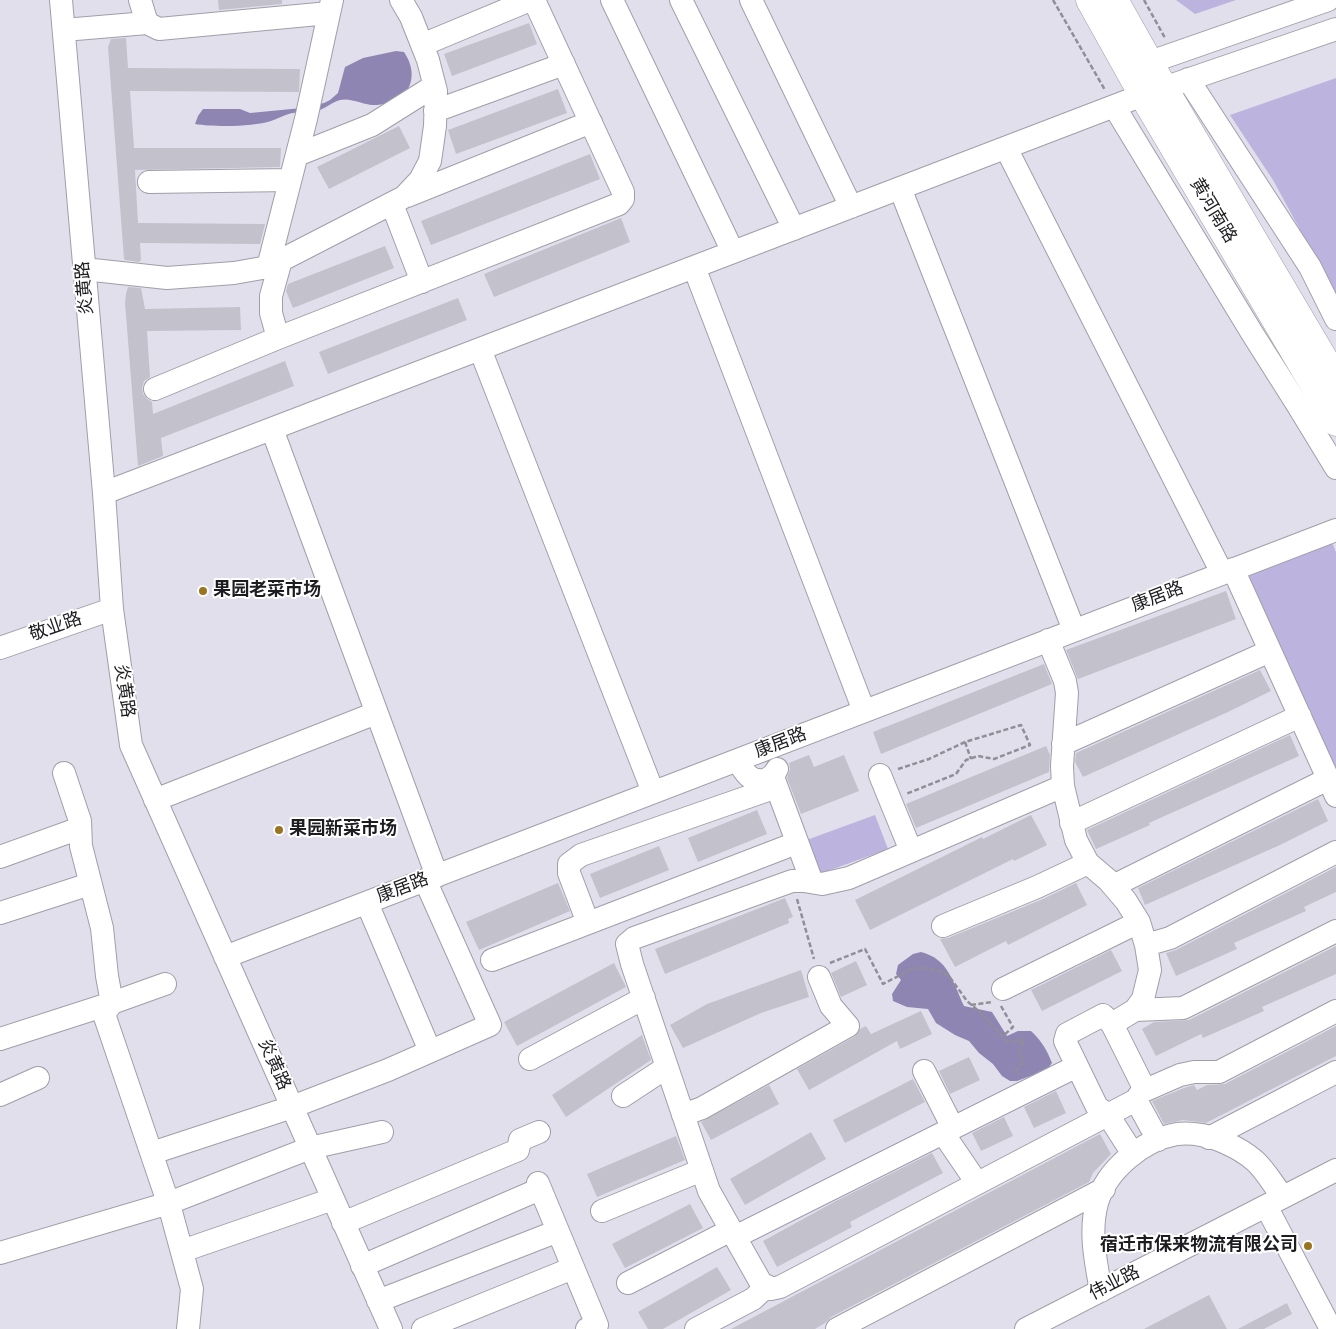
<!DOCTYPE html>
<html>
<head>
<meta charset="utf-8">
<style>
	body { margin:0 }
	canvas { display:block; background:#e1dfeb }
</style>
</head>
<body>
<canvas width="1336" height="1329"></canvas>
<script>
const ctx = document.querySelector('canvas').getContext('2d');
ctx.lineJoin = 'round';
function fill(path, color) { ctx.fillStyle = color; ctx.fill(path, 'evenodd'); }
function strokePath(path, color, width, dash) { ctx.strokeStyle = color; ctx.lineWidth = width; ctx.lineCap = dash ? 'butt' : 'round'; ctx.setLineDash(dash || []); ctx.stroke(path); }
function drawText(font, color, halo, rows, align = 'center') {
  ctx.font = font + ' "Source Sans 3","Noto Sans SC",sans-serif'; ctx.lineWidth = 4; ctx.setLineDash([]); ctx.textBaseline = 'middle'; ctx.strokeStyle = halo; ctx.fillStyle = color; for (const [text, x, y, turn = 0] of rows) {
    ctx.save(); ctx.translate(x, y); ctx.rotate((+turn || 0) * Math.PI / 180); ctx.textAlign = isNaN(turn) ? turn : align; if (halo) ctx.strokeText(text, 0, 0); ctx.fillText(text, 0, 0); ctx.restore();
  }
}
fill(new Path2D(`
	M1176,0H1236L1195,14Z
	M1336,78V296L1273,180L1230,115Z
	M1331,540L1336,552V782L1244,574Z
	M875,815L888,849L814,876L801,842Z`), '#bcb4de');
fill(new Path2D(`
	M396,51L404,52C421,77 409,103 377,105C365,106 351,97 340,100C330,103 322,111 312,113C306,114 299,112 293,113C285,114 278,119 271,121C253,127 214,127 195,124L198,116L203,109H240L250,113L302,108L324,103L330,100L338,93L345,67L363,58Z
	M921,952C949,959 953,983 964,1006L992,1012L1007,1036L1018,1031H1031C1041,1040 1047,1050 1052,1063L1049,1067L1033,1075L1017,1081H1010L1002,1076L993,1064L979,1053L969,1041L955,1035L936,1023L928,1009L907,1007L893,1001L892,994L901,980L896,974L898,965L913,954Z`), '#8e85b3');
fill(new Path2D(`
	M218,0H282V4L219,10Z
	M529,23L537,44L452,76L444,54Z
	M126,38L128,68L300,69L299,92L130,91L134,148H281L280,167L135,170L138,223L265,224L260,244L140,243L141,260L139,262L125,260L124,259L108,47L111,39Z
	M558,89L567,113L456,154L448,130Z
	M399,126L410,148L329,189L317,167Z
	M590,154L600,179L431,245L421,221Z
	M621,218L630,242L494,297L484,274Z
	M385,246L394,268L293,308L286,291L288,284Z
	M128,287L141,288L145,309L240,307L241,330L147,331L150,377L144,381L142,388L143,394L147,399L152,402L153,414L285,361L294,386L161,438L163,456L138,466L125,303L126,294Z
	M458,298L467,320L328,374L319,352Z
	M1226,591L1236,619L1078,679L1066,650Z
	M1044,664L1052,684L881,754L873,732Z
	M1260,670L1271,691L1228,712L1083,777L1075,762L1076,753Z
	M1290,735L1299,756L1149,823L1150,825L1096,849L1087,830Z
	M1046,746L1050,755L1049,772L916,828L906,804Z
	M809,755L814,767L844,755L859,791L801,814L787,778L790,769L789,763Z
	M1318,799L1328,821L1280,845L1145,905L1138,888Z
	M757,810L767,834L698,862L688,838Z
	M1031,815L1047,845L1014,861L1013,859L870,930L855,900L938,859L982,837L983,839Z
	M659,846L669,870L600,898L590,874Z
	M1336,867V892L1304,907L1306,911L1234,943L1237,949L1176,976L1166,953L1176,950Z
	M558,883L570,911L479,950L466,922Z
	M1076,883L1087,905L1008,945L1006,941L955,967L940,939L948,938L1043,899Z
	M785,898L793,917L788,919L789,923L665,974L655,949Z
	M1336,946V974L1262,1007L1264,1011L1203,1038L1201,1034L1156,1056L1142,1029L1154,1022L1189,1020Z
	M1111,950L1122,971L1042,1011L1031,990Z
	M856,961L867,985L841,997L831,973Z
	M614,963L626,987L517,1046L504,1022Z
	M801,970L809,997L761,1013L683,1048L670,1025L707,1004Z
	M921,1011L932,1034L900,1049L897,1041L809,1090L797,1069L854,1037L860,1029L866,1026L871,1034Z
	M1336,1026V1056L1206,1123L1183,1120L1164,1124L1152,1101L1184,1088L1194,1085L1197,1090L1207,1085L1225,1084Z
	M642,1035L651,1060L566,1117L552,1095Z
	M969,1057L980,1080L950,1094L939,1071Z
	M913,1079L925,1102L845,1143L833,1120Z
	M769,1085L779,1104L711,1140L701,1122Z
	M1056,1091L1066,1113L1034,1128L1024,1107Z
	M1004,1117L1013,1136L981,1151L972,1133Z
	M811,1132L826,1159L745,1205L730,1179Z
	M1100,1134L1111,1154L1093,1173L1089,1182L831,1317L825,1323L815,1329H731Z
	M676,1136L685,1160L597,1197L587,1174Z
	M932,1153L943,1173L850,1222L852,1227L777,1267L763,1241L836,1201Z
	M690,1204L703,1228L625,1268L612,1244Z
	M717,1267L731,1290L663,1329H648L638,1312Z
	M1209,1295L1227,1329H1144Z
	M1287,1303L1292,1314L1264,1329H1238Z`), '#c3c1cc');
const minor = new Path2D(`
	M61,0L104,493L112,609L131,745L391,1329
	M140,0L147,23
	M612,0L733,252
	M681,0L794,229
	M751,0L851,207
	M64,30L147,23L159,29L329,13
	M422,45L530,0
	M1133,68L1328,0
	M1188,79L1310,267L1336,319
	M1114,106L1252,333L1297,404L1336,468
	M435,111L564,64
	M1006,148L1222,573
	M297,155L372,125L434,86
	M149,182L290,180
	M900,188L1074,630
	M407,196L591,122
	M392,204L422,282
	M268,267L306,119L332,0
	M694,267L864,711
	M84,269L167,278L234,273L268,267L404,197L420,180L430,161L435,126L436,91L428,60L411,17L401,0
	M278,338L271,313V296L281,260
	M480,349L653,792
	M155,389L278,338L619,204L623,199V192L534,0
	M272,429L437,876
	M104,493L1143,95L1336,29
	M1233,569L1336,796
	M1048,640L1065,681L1067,693L1062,766L1063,786L1076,840L1088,863L1108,880L1126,901L1139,922L1146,945L1150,970L1143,999L1135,1010L1112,1024L1144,1088L1136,1100L780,1287L771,1289L761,1283L709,1191L632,964L627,944L634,938L792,881H804L822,884L849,878L1063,786
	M0,648L112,609
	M1063,744L1270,651
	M738,761C741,766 745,774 750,777C760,784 773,779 777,769
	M64,773L80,821L81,846L102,928L107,976L112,1003L104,1014L170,1208L192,1289L188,1329
	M880,775L911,851
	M773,777L812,882
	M155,800L376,713
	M1071,823L1300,716
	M0,857L80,828
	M1113,886L1328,779
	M367,903L430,1051
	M0,913L90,884
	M588,923L569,873V864L581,855L765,791
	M943,926L1037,887L1088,863
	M1146,945L1170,938L1336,852
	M225,957L1336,530
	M492,960L786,847
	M1003,989L1139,922
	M1135,1010L1183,1008L1336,931
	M1112,1024L1103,1015L1067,1034L1065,1041L1097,1107L1108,1115L1133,1154
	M0,1039L112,1003L165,984
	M530,1059L644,998
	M924,1071L953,1128
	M1141,1092L1180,1075L1194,1072H1219L1336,1011
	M0,1095L38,1078
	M623,1096L667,1067
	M1136,1100L1158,1140
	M683,1115L702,1108L848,1026L831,1006L819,977
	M943,1133L977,1183
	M1209,1138L1336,1072
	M152,1153L292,1107L388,1070L490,1025L425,880
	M538,1183L597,1325L587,1329
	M1266,1206L1331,1329
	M602,1211L702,1170
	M343,1223L518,1150L520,1140L539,1132
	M735,1237L1069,1070H1079
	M182,1251L333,1199
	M0,1253L169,1203L310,1148L382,1132
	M362,1266L540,1189
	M628,1283L731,1230
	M1101,1291C1096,1263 1089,1232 1097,1203C1107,1169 1143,1140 1177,1134C1192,1132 1212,1136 1226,1143C1235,1147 1247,1154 1255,1161C1266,1171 1274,1186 1283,1197
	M378,1301L558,1231
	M423,1329L573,1268
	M696,1329L753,1299L767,1286
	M837,1329L1104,1189
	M1026,1329L1336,1170`);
const major = new Path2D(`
	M1090,0L1143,95L1336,422
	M1114,0L1163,87L1336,380`);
strokePath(minor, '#a09ea9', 24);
strokePath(major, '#a09ea9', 29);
strokePath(new Path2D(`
	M1053,0L1105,90
	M1144,0L1165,38
	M965,742L971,759
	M898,769L929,759L965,742L1021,725L1030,745L994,759L978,756L966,760L956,774L906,794
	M797,899L814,959
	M830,963L865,949L883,984L912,969L924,968L940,971L949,976L967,1001L983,1015L1008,1042L1024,1040L1019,1052L1024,1062L1016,1070L1019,1075
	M971,1005L992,1002
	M1001,1006L1013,1027L1003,1036`), '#908f98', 2.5, [5, 2.5]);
strokePath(minor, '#fff', 22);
strokePath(major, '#fff', 28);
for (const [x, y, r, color] of [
	[203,591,5,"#9a7420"],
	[279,830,5,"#9a7420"],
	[1308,1246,5,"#9a7420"]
]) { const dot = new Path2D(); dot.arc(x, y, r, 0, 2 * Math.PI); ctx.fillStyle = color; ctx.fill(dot); strokePath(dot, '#fff', 2); }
drawText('18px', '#1d1c21', '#fff', [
	["黄河南路",1212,211,59],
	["炎黄路",86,288,-95],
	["康居路",1158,598,-21],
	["敬业路",56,628,-19],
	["炎黄路",123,691,82],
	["康居路",781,744,-21],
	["康居路",403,889,-21],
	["炎黄路",273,1065,66],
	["伟业路",1115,1284,-27]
]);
drawText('bold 18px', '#1d1c21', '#fff', [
	["果园老菜市场",213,591],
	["果园新菜市场",289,830],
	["宿迁市保来物流有限公司",1298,1246,"right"]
], 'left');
</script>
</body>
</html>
